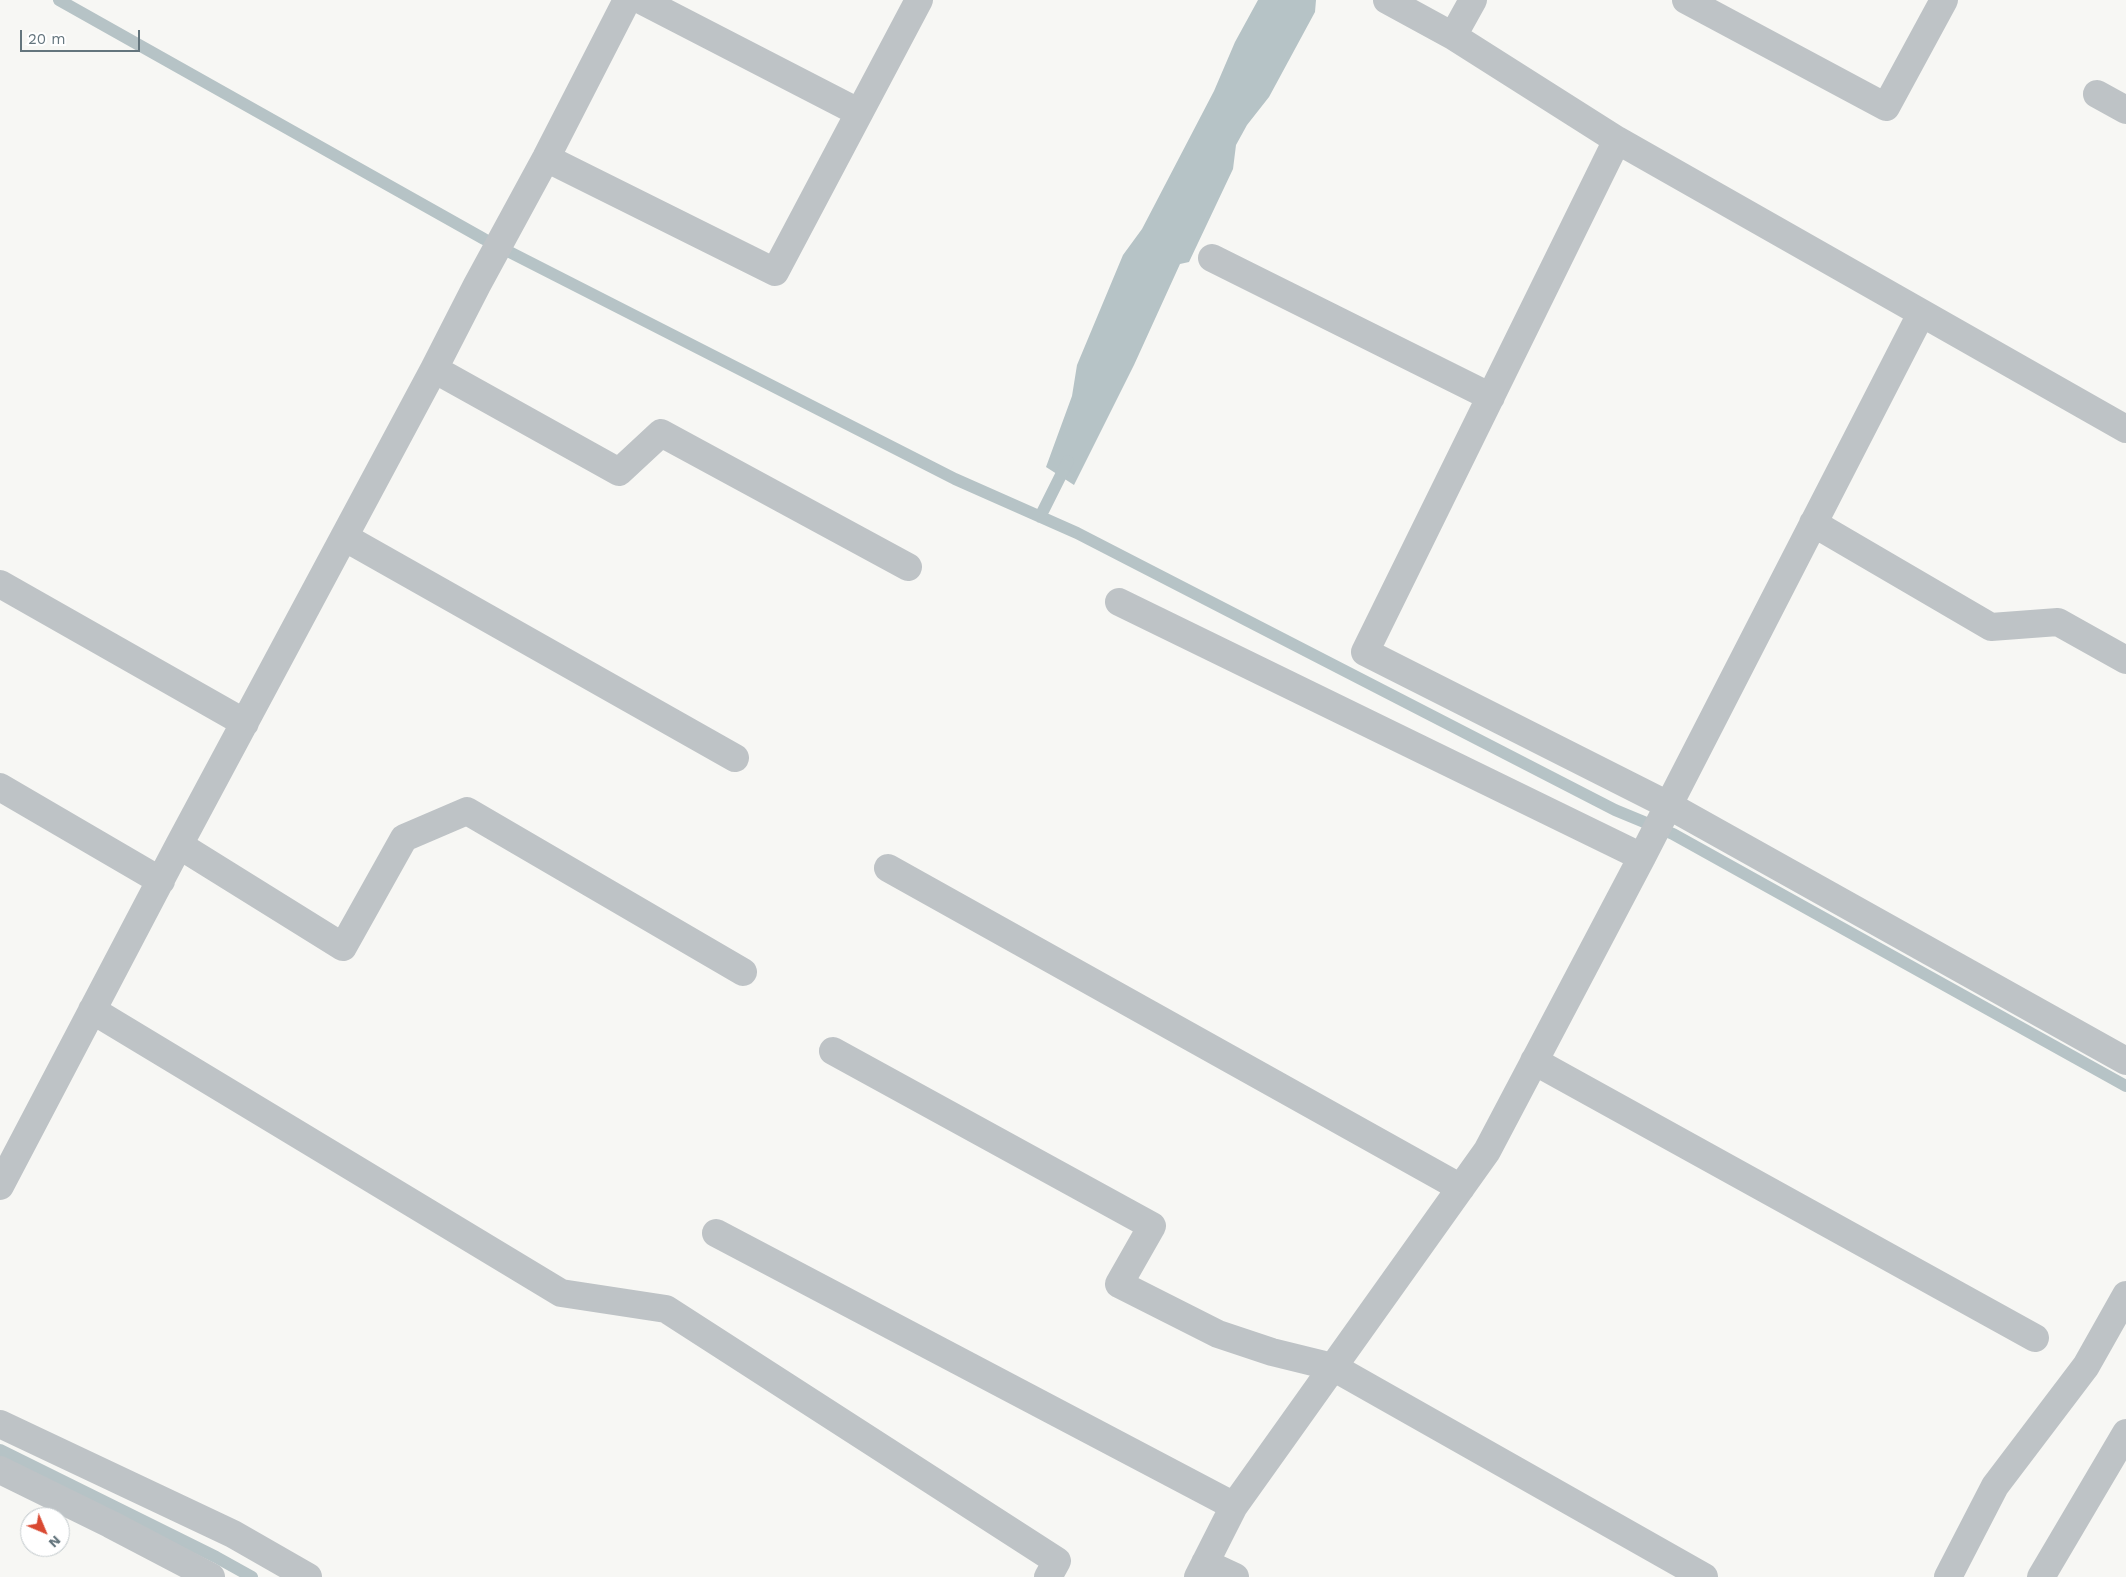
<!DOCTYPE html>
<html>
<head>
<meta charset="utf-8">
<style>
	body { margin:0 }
	#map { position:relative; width:2126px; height:1577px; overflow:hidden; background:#f7f7f4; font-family:"Work Sans",sans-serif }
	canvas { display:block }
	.north { position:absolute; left:20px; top:1507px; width:50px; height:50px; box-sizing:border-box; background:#fff; border:1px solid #c1c8cb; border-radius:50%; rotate:135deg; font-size:14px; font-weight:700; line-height:20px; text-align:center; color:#64757d }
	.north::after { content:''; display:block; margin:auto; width:18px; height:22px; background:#d94932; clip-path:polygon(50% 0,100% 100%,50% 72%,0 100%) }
	.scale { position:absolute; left:20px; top:30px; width:120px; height:22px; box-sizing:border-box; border:2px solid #64757d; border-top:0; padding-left:6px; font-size:15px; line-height:18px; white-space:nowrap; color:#64757d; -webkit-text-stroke:4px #fff; paint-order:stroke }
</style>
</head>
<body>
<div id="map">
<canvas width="2126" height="1577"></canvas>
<div class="north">N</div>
<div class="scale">20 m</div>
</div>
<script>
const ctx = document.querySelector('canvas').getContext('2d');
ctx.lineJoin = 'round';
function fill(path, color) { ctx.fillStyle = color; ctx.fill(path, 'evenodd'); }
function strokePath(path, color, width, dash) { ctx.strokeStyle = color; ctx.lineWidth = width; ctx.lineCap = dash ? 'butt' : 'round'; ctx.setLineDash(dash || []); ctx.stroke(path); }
fill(new Path2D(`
	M1258,0H1316L1315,12L1269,97L1247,125L1236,145L1233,169L1189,262L1180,264L1134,365L1074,485L1046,467L1072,396L1077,365L1123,255L1142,229L1214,91L1235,42Z`), '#b6c3c6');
strokePath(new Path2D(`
	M59,0L484,239L955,479L1077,533L1615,810L1673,834L2126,1086
	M1040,517L1068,461
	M0,1450L216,1557L252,1577`), '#b6c3c6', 12);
strokePath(new Path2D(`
	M641,0L858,112
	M1387,0L1453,36L1617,140L2126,429
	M1686,0L1886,107L1944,0
	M1453,36L1473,0
	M2097,94L2126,110
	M1617,140L1365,652L1668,805L2126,1061
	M546,158L775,272L919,0
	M1212,258L1491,397
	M434,369L619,472L661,433L908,567
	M1813,523L1991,627L2058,622L2126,660
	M344,537L735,758
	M0,584L245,723
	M1119,602L1642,857
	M0,787L161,881
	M179,845L343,947L404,838L467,811L743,972
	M888,868L1461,1188
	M92,1010L561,1293L666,1309L1057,1561L1048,1577
	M833,1051L1152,1226L1119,1284L1218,1334L1272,1352L1333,1367L1704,1577
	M1534,1061L2035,1338
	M0,1186L179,845L434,369L477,285L546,158L627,0
	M716,1233L1234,1506
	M0,1424L233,1534L308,1577
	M0,1470L110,1524L211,1577
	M1205,1563L1235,1577
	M1198,1577L1234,1506L1487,1151L1642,857L1921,314
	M1948,1577L1995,1486L2086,1366L2126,1295
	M2041,1577L2126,1433`), '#bec3c6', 28);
</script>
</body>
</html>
